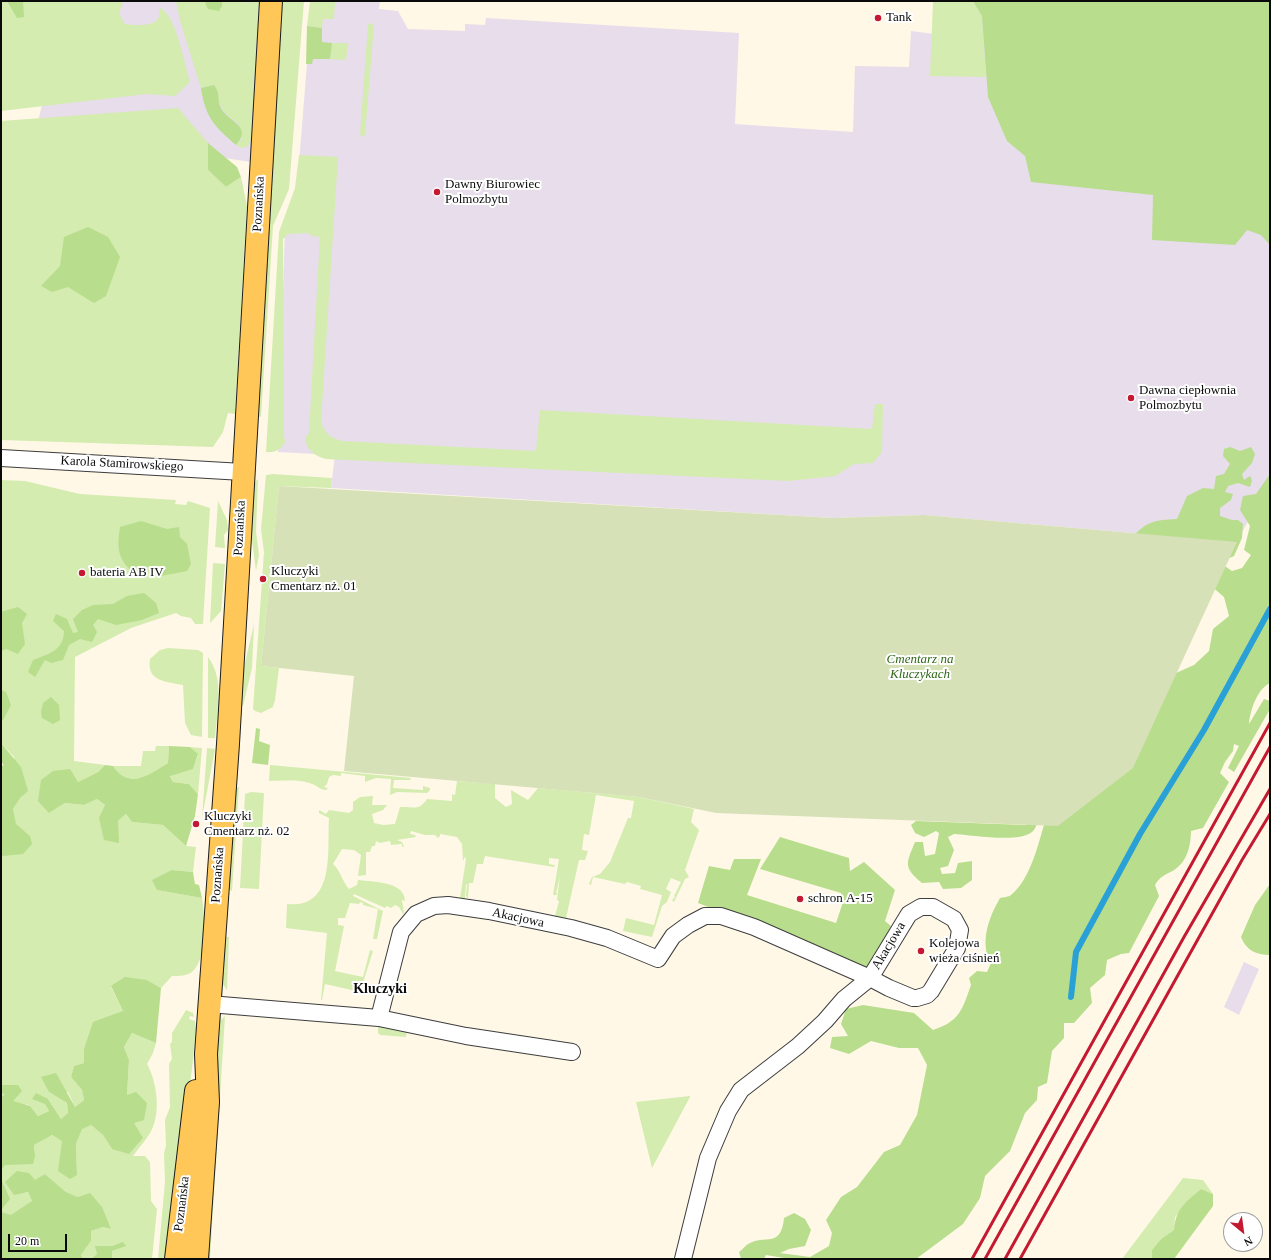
<!DOCTYPE html>
<html>
<head>
<meta charset="utf-8">
<style>
	body { margin:0 }
	#map { position:relative; width:1271px; height:1260px; overflow:hidden; background:#fff8e7; font-family:"Times New Roman",serif }
	canvas { display:block }
	.frame { position:absolute; inset:0; border:2px solid #0a0a0a; pointer-events:none }
	.north { position:absolute; left:1223px; top:1212px; width:40px; height:40px; box-sizing:border-box; background:#fff; border:1px solid #9d9d9d; border-radius:50%; rotate:151deg; font-size:11px; font-weight:700; line-height:16px; text-align:center; color:#0a0a0a }
	.north::after { content:''; display:block; margin:auto; width:14px; height:18px; background:#c31931; clip-path:polygon(50% 0,100% 100%,50% 72%,0 100%) }
	.scale { position:absolute; left:8px; top:1234px; width:59px; height:18px; box-sizing:border-box; border:2px solid #0a0a0a; border-top:0; padding-left:5px; font-size:12px; line-height:14px; white-space:nowrap; color:#0a0a0a; -webkit-text-stroke:3px #fff; paint-order:stroke }
</style>
</head>
<body>
<div id="map">
<canvas width="1271" height="1260"></canvas>
<div class="frame"></div>
<div class="north">N</div>
<div class="scale">20 m</div>
</div>
<script>
const ctx = document.querySelector('canvas').getContext('2d');
ctx.lineJoin = 'round';
function fill(path, color) { ctx.fillStyle = color; ctx.fill(path, 'evenodd'); }
function strokePath(path, color, width, dash) { ctx.strokeStyle = color; ctx.lineWidth = width; ctx.lineCap = dash ? 'butt' : 'round'; ctx.setLineDash(dash || []); ctx.stroke(path); }
function drawText(font, color, halo, rows, align = 'center') {
  ctx.font = font + ' "Times New Roman",serif'; ctx.lineWidth = 4; ctx.setLineDash([]); ctx.textBaseline = 'middle'; ctx.strokeStyle = halo; ctx.fillStyle = color; for (const [text, x, y, turn = 0] of rows) {
    ctx.save(); ctx.translate(x, y); ctx.rotate((+turn || 0) * Math.PI / 180); ctx.textAlign = isNaN(turn) ? turn : align; if (halo) ctx.strokeText(text, 0, 0); ctx.fillText(text, 0, 0); ctx.restore();
  }
}
fill(new Path2D(`
	M76,1H261L251,162L36,130L66,4Z
	M312,1H380L379,9L398,11L408,29L465,31V24L485,25L486,18L739,33L735,124L853,132L855,66L909,67L911,31L935,34L936,1H973L1161,188L1270,233V480L1237,542L924,515L833,518L331,488L335,455L278,452L285,226L297,188Z
	M1244,962L1259,969L1239,1015L1224,1007Z`), '#e8ddea');
fill(new Path2D(`
	M2,1H123L119,14L125,24C134,25 154,28 159,17C160,15 159,11 160,8C176,14 185,66 190,82L175,96L146,94L1,111Z
	M176,1H207L205,3L222,6V1H243L244,3L259,1L251,137C250,144 249,147 242,148L236,145L242,139L238,123C221,112 219,104 214,85L201,88L180,21Z
	M282,1H304L289,189L273,226L261,417L257,416Z
	M310,1H335L334,19H323L322,28L307,26Z
	M933,1H973L982,16L986,77L930,76Z
	M370,23L374,25L365,135L363,137L360,134L368,25Z
	M332,43H348L346,60L330,59Z
	M178,108L208,143V170L226,187L241,177L247,206L235,414L228,413L223,432L213,447L1,440V121Z
	M299,155L338,157L321,421C324,433 330,438 342,441L536,451L540,410L872,429L875,404H883L882,452L873,463L854,464L835,476L789,481L326,459C315,456 306,450 305,437L309,433L320,237L312,236L308,233L288,234L283,239L284,438L286,440C283,449 275,453 266,452L279,232L295,188Z
	M273,474L332,478L331,488L279,486L261,666L279,668L275,700L273,707L261,713L255,711L253,709L264,552L261,529L266,475Z
	M258,479L256,532L259,555L256,571L251,533L253,484Z
	M1,480L25,481L80,494L176,500L175,504L186,505L188,501L210,508L203,624H195L191,618L181,616L176,613L131,628L75,657L74,761L105,765L98,772L78,782L49,813L65,803L84,805L97,799L105,805L118,821L126,814L132,822L163,825L186,846L196,847L193,872L172,870L157,890L202,898C205,916 207,958 193,971C188,976 179,976 172,976L161,988L147,980L111,987L123,1011L84,1048V1063L74,1066L71,1077L82,1090L84,1100L75,1107L68,1092H49L67,1103L68,1113L61,1119L48,1099L45,1104L49,1111L38,1116L30,1106L26,1104L35,1156L34,1145L51,1135L62,1140L77,1175L76,1144L82,1128L91,1125L103,1135L112,1149L134,1123L127,1095L129,1060L124,1047L132,1033L156,1043L153,1053L147,1064C156,1080 160,1106 154,1124C151,1135 140,1146 133,1156H145L150,1162L151,1201L157,1209L152,1259L112,1258V1251L125,1246L123,1243L112,1246H96L97,1254L91,1259H83L81,1255L91,1241V1231L103,1227L111,1229L78,1197L66,1192L45,1174L24,1193L28,1192L32,1201L1,1259V855L3,856L30,836L15,824L13,809L21,797L14,757L1,743Z
	M218,501L227,520L228,530L224,535L225,548L215,547Z
	M213,563L225,564L221,611L210,623Z
	M254,624L252,668L243,706L239,703L241,680Z
	M168,648L198,650L203,653L202,737L191,735L185,723L183,685C166,682 146,681 150,659L160,650Z
	M208,657C225,679 217,712 215,738H208Z
	M156,746H169L168,763C148,775 130,790 113,766H141L143,751H155Z
	M190,747L202,748L198,794L189,784L173,782L170,775L193,769L198,755Z
	M207,748L215,749L202,818Z
	M270,765L411,778L410,780H394L393,788L423,790V786L430,788V790L427,793L397,792L390,795L391,779L376,778L365,782V776L341,773V776L333,775L329,777L327,784L324,787L328,788L326,790C320,790 318,786 312,784C300,779 282,781 269,781Z
	M457,781L495,784V798L506,807L512,804L511,790L528,800L538,788L639,797L694,809L691,822L699,830L685,870L689,877L685,879L674,902L672,900L675,897L674,896L681,882L671,878L666,889L671,892L667,902L662,906L652,937L623,931L626,918L654,925L662,895L640,889L641,886L627,882L625,884L593,877L591,885L589,884L592,877L600,874L610,862L628,818H631L634,801L596,795L589,835L584,834L582,850L588,851L585,860H579L566,918L555,916L559,901L557,900L560,876L557,890L556,891L557,895H553L559,859L549,858V864L555,865L554,867L485,856L483,864H477L473,883H469L468,898L466,896L467,884H466L465,899L460,898L466,859L465,857L463,861L462,844L457,837L440,834V836L438,838L435,835H425L411,831L410,834L415,835L416,837L397,840L402,842L404,847H402V844L391,845L390,841L380,843L376,841L375,846H372L370,852H366V875L358,876L361,855L354,850L342,849L333,864C341,871 342,881 349,889L357,885L358,880C372,882 405,881 405,901L402,900L404,913L403,914L399,907L395,905L391,908L387,906L385,908L354,894L353,896L383,911L377,939H373L378,909L363,905V903L360,902L359,904L350,903L345,918H338V925L344,926L335,971L363,977L370,950L373,951L360,992L325,984L322,1000H321L327,933L286,928L287,904C336,909 327,851 329,818L319,813V810L326,814L329,810L349,813L353,810V802L360,797L373,796L372,805H387L383,810L372,814L374,823L383,825L395,824L400,807C413,806 418,812 427,799L452,801V794L455,795Z
	M239,787L232,891L228,889L236,788Z
	M251,792L264,793L259,889L240,888L245,794Z
	M226,937H229L227,990L222,983Z
	M186,1010L193,1013L194,1017L190,1016L189,1019L195,1021L196,1028L193,1060L168,1259H158L165,1182L164,1153L166,1146L165,1120L170,1107L169,1064L172,1059L170,1044L172,1042V1033Z
	M225,1016L210,1259H204L219,1026L220,1021Z
	M378,1024L407,1031L406,1037L380,1035L378,1033Z
	M690,1096V1097L652,1168L636,1102Z
	M1183,1178L1203,1180L1213,1194L1201,1189L1175,1217L1174,1230L1161,1239L1152,1250V1259H1122Z`), '#d4ecaf');
fill(new Path2D(`
	M7,1H23L24,17L17,18Z
	M207,1H222V6L219,11L208,9L205,3Z
	M973,1H1270V245L1261,235L1247,230L1235,245L1152,240L1153,195L1031,182L1025,156L1007,141L988,97L982,16Z
	M307,26L322,28V42L332,43L330,59H313L312,64H306Z
	M214,85C221,95 217,97 220,106C226,122 254,125 236,145C215,127 205,117 201,88Z
	M208,143L237,167L241,177L226,187L208,170Z
	M88,227L108,237L120,257L106,296L94,303L68,287L52,292L41,286L60,266L64,237Z
	M1230,447L1240,451L1251,447L1255,454L1252,463L1242,474L1244,480L1250,476L1252,480L1250,487L1238,483L1228,486L1225,492L1233,494L1231,500L1220,508V516L1232,520H1238L1243,524L1242,538L1234,556L1225,560L1222,564L1232,571L1242,568L1251,555L1244,550L1250,526L1240,510L1243,496L1256,494L1270,474V683C1257,689 1250,711 1249,724L1264,699L1270,701V709L1234,772L1228,768L1239,746L1234,744L1233,751L1225,762L1220,773L1229,782L1203,828L1191,831C1191,843 1188,858 1179,866C1170,875 1163,872 1155,885L1159,896L1129,953L1121,954L1107,960L1105,975L1090,988L1092,1003L1074,1023H1064V1038L1052,1051L1047,1083L1038,1087L1037,1100L1025,1113L1010,1151L985,1176L980,1198L963,1224L916,1259H790L766,1255L764,1259H741L739,1252C742,1250 745,1246 748,1244C765,1234 781,1249 784,1218L794,1213L805,1219L811,1230L805,1246L789,1249L780,1253L810,1257L829,1246L832,1233L826,1220L841,1197L857,1187L884,1152L900,1145L917,1115L927,1065L918,1048H899L871,1041L849,1054L830,1048L832,1037L848,1036L841,1024L846,1009L863,1005L914,1013L933,1030C960,1021 962,1010 971,985L969,978L977,971L987,972L991,963C979,943 989,917 1000,898C1003,897 1009,897 1011,895C1031,879 1039,841 1046,818L1039,815C1038,819 1037,826 1034,830C1024,844 971,835 954,834L948,837L954,850L948,866L940,868L942,874L955,873L958,863L972,861V880L961,888L943,889L939,882L922,883C903,867 906,864 915,842H923L925,856L935,854L939,833L936,831L924,837L915,833L911,825L916,821L1026,825L1167,677L1194,665L1209,651L1213,629L1229,616L1224,597L1210,585L1131,539C1146,521 1155,520 1177,519L1187,496L1203,488L1214,489L1216,476L1224,474L1230,464L1223,456L1224,449Z
	M141,521L167,529L179,527L180,537L187,544L191,564L187,571L161,576L146,566L134,573C117,559 117,547 120,527Z
	M144,593L156,603L159,613L142,620L116,625L98,619L93,625L97,632L92,642L80,639L69,645L63,660L51,663L45,660L35,677L28,672L33,660C49,654 64,650 64,631L53,621L56,614L67,619L73,633L78,632L73,619L82,610L93,605L113,604L127,596Z
	M18,607L27,614L22,623L25,644L18,654L6,649L1,651V612Z
	M1,690L6,692L11,705L3,720H1Z
	M51,697L59,705L60,720L53,724L42,718L41,712L43,703Z
	M256,728L260,729L259,741L270,745L268,765L252,763Z
	M1,743L21,767L28,791L21,797L13,809L16,824L30,836L32,844L23,854L3,856L1,855V766L4,765L1,762Z
	M169,746L190,747L198,754L193,769L170,776L173,782L189,784L198,794L195,816L186,846L163,825L132,822L126,814L118,821L119,843L104,840L99,818L105,805L97,799L84,805L65,803L49,813L38,801L41,780L53,771L70,769L78,782L98,772L105,765L113,766C130,790 148,775 168,763Z
	M780,837L849,858L850,871L864,862L895,890L885,921L891,926L869,969L698,903L709,866L730,870L734,859H761L747,895L836,923L843,902L841,893L760,869Z
	M172,870L193,872L195,884L199,885L202,898L157,890L152,880Z
	M1270,884V955C1256,955 1246,950 1241,937L1255,905Z
	M125,977L147,980L161,988L156,1043L132,1033L124,1047L129,1060L127,1095L136,1092L147,1103L144,1120L134,1123L143,1138L129,1154L112,1149L103,1135L91,1125L82,1129L76,1144L77,1175L70,1179L58,1171L62,1141L52,1135L34,1145L35,1156L33,1164L5,1165L1,1170V1098L5,1094L1,1093V1085H18L22,1091L13,1101L30,1106L38,1116L49,1111L45,1104L32,1099L36,1093L48,1099L61,1119L68,1113L67,1103L49,1092L41,1077L56,1073L75,1107L84,1100L82,1090L71,1077L74,1066L84,1063V1049L93,1022L123,1011L111,986Z
	M17,1171L29,1173L35,1180L45,1174L66,1192L78,1197L90,1193L102,1207L111,1229L103,1227L91,1231V1241L81,1255L83,1259H1V1212L11,1215L32,1201L28,1192L14,1195L5,1182Z
	M1,1179L10,1199L1,1210Z
	M1201,1189L1213,1194V1206L1174,1259H1152V1250L1161,1239L1174,1230C1176,1208 1185,1203 1201,1189Z
	M123,1242L126,1246L112,1251V1258L116,1259H91L97,1254L95,1246H112Z`), '#b8dd8d');
fill(new Path2D(`
	M279,486L833,518L924,515L1237,542L1133,768L1058,826L716,813L639,797L344,771L354,676L261,666Z`), '#d7e1b8');
strokePath(new Path2D(`
	M1071,997L1076,952L1140,834L1204,730L1270,609`), '#29a1d7', 6);
const street = new Path2D(`
	M1,458L243,472
	M209,1004L379,1018L466,1036L572,1052
	M379,1018L401,932L416,914L434,906L448,905L489,911L571,928L607,938L658,959L673,936L688,925L705,916H721L754,927L870,978L889,988L913,998H917L927,995L931,991L957,948L960,930L954,919L933,907H921L909,914L870,978L844,999L825,1021L798,1046L741,1090L728,1111L708,1158L683,1259`);
const primary = new Path2D(`
	M176,1259L196,1091
	M197,1259L208,1102L206,1054L228,744L271,1`);
strokePath(street, '#3d3d3d', 18);
strokePath(primary, '#1b1b1b', 24);
strokePath(street, '#fff', 16);
strokePath(primary, '#ffc757', 22);
strokePath(new Path2D(`
	M972,1259L1270,723
	M985,1259L1270,747
	M1005,1259L1184,937L1270,789
	M1020,1259L1242,860L1270,814`), '#c31931', 3);
for (const [x, y, r, color] of [
	[878,18,4,"#c31931"],
	[437,192,4,"#c31931"],
	[1131,398,4,"#c31931"],
	[82,573,4,"#c31931"],
	[263,579,4,"#c31931"],
	[196,824,4,"#c31931"],
	[800,899,4,"#c31931"],
	[921,951,4,"#c31931"]
]) { const dot = new Path2D(); dot.arc(x, y, r, 0, 2 * Math.PI); ctx.fillStyle = color; ctx.fill(dot); strokePath(dot, '#fff', 1.5); }
drawText('13px', '#0a0a0a', '#fff', [
	["Tank",886,18],
	["Dawny Biurowiec",445,185],
	["Polmozbytu",445,200],
	["Dawna ciepłownia",1139,391],
	["Polmozbytu",1139,406],
	["Kluczyki",271,572],
	["Cmentarz nż. 01",271,587],
	["bateria AB IV",90,573],
	["Kluczyki",204,817],
	["Cmentarz nż. 02",204,832],
	["schron A-15",808,899],
	["Kolejowa",929,944],
	["wieża ciśnień",929,959]
], 'left');
drawText('13px', '#0a0a0a', '#fff', [
	["Poznańska",259,204,-87],
	["Karola Stamirowskiego",122,464,3],
	["Poznańska",240,528,-87],
	["Poznańska",218,875,-86],
	["Akacjowa",518,918,12],
	["Akacjowa",889,946,-59],
	["Poznańska",182,1204,-83]
]);
drawText('italic 13px', '#2e6517', '#fff', [
	["Cmentarz na",920,660],
	["Kluczykach",920,675]
]);
drawText('bold 14px', '#0a0a0a', '#fff', [
	["Kluczyki",380,989]
]);
</script>
</body>
</html>
